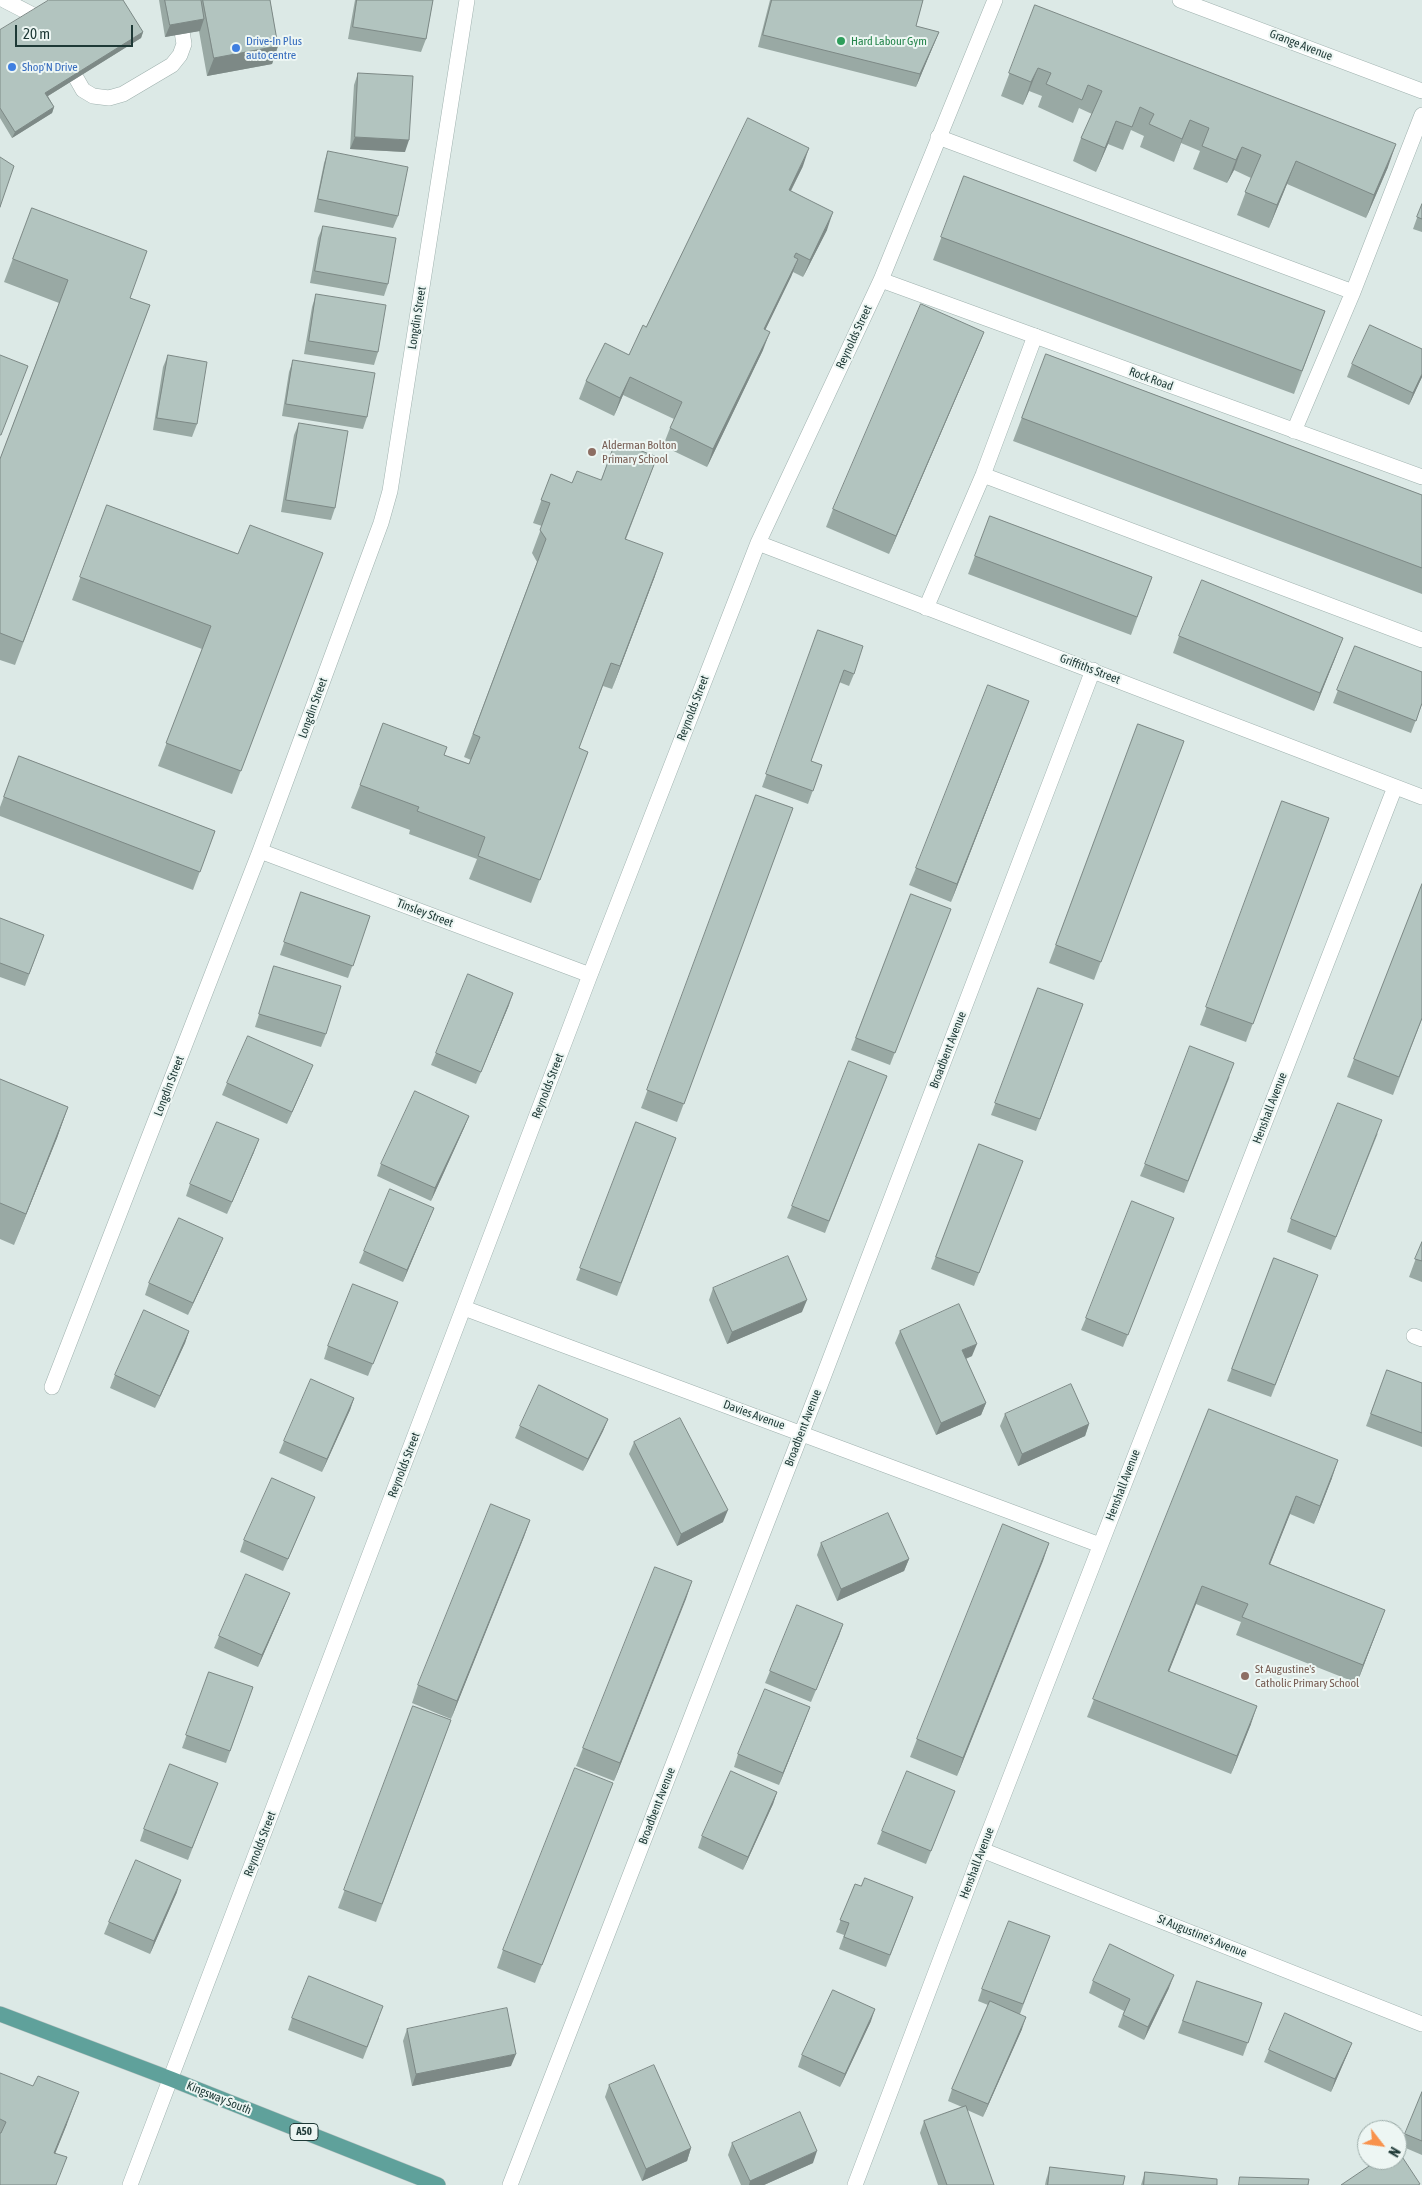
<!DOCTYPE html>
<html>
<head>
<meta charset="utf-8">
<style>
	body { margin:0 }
	#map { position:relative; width:1422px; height:2185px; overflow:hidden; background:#dce9e6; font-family:"Asap Condensed",sans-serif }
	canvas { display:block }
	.north { position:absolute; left:1357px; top:2120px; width:50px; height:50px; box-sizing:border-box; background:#edf6f3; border:1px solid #9aaaa7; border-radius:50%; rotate:120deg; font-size:14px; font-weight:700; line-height:20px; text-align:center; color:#1e3936 }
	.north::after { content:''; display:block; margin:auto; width:18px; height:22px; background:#f8924c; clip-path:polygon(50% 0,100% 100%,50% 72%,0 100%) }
	.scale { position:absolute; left:15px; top:25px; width:118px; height:22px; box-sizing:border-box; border:2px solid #1e3936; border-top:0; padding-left:6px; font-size:15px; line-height:18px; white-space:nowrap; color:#1e3936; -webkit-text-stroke:4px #edf6f3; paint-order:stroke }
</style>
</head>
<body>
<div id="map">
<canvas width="1422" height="2185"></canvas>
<div class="north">N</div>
<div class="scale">20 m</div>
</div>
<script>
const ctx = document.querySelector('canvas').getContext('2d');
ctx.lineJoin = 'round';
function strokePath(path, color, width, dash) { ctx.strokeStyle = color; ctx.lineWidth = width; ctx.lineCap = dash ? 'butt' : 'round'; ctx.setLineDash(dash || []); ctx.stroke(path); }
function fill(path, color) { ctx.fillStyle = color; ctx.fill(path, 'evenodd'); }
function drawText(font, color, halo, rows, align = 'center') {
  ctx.font = font + ' "Asap Condensed",sans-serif'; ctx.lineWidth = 4; ctx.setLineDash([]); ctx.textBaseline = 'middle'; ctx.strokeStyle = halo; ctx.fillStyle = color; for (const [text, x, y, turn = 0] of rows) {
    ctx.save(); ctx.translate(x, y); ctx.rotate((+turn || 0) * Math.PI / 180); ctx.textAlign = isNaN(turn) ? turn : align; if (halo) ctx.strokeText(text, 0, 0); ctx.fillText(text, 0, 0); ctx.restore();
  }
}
const lane = new Path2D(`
	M4,0L33,15L42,25
	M67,62L83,90L93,96L109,98L123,94L172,65L180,55L184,44L177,0
	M938,137L1353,292
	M1294,431L1353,292L1422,115
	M983,475L1422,640
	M926,608L983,475L1035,336`);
const street = new Path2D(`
	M1180,0L1422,91
	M881,280L1422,477
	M758,543L1422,797
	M260,851L590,975
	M464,1308L1100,1545
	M1414,1336L1422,1339
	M52,1387L260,851L381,523L390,491L467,0
	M982,1850L1422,2024
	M130,2185L590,975L758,543L881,280L995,0
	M510,2185L819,1388L1093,670
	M855,2185L982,1850L1395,787`);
const primary = new Path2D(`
	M0,2014L171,2079L438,2185`);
strokePath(lane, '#9fb1ae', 16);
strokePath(street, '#9fb1ae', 16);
strokePath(primary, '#bcc4c3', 16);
strokePath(lane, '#fff', 15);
strokePath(street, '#fff', 15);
strokePath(primary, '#5fa19b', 15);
fill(new Path2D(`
	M159,0H270L278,46L272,64L207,76L199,31L165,37Z
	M355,0H433L426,39L421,52L348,39Z
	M770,0H923L916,26L939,32L934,44L916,87L758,47Z
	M1035,5L1388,167L1366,218L1287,184L1269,228L1237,215L1251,178L1234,170L1227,183L1193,169L1200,151L1181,143L1174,162L1140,147L1144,136L1131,130L1123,150L1108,144L1096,172L1073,161L1081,138L1092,114L1079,108L1073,123L1038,107L1042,96L1029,91L1023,105L1001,96Z
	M0,30L143,32L141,38L48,96L54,107L52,113L12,138L0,118Z
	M358,73L405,152L350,149L354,85Z
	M328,151L398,216L393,228L314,212L324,163Z
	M803,166L791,191L827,230L803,277L793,272L765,330L763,350L707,467L663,446L670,428L674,419L623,395L614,416L579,399L586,381L629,355L646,327Z
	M964,176L1325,311L1294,394L933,260Z
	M1422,204V232L1413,229Z
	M32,208L130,298L150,305L15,665L0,660V459L59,303L4,282Z
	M323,226L388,284L384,296L310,283L318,238Z
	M316,294L378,352L374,365L304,354L312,307Z
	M984,332L977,349L889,554L826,527L833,509Z
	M1046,354L1422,495V594L1013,441Z
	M168,355L197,424L192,437L153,430L163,367Z
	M293,360L367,417L363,429L282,416L289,372Z
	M1352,364L1422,377L1409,405L1347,377Z
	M299,423L335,508L331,520L281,512L294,435Z
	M657,457L626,539L655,576L612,689L603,686L579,748L588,752L531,903L469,879L477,859L409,834L410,830L351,808L360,785L444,755L469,764L471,760L464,757L537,562L532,553L542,526L533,523L551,474L572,483L601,480Z
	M107,505L238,554L314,576L232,794L158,766L202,649L72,600Z
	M990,516L1152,577L1131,635L968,574Z
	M818,630L854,674L849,686L839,682L811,761L822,765L808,804L762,787Z
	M1179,636L1336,656L1314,711L1173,653Z
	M1355,646L1422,704L1411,733L1333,703Z
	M1022,719L951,902L909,885L916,868Z
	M1138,724L1184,741L1094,980L1049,963Z
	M19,756L215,831L193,890L0,816V807Z
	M756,795L793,808L677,1122L641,1108Z
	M1282,801L1329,818L1246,1042L1200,1025Z
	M1422,884V1019L1393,1095L1347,1077Z
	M301,892L370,916L348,978L280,955Z
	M911,894L946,921L890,1065L851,1050Z
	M0,918L44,935L25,986L0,977Z
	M274,966L326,1034L321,1047L255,1027Z
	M1038,988L1083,1004L1036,1131L991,1115Z
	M509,1005L476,1084L431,1065L436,1053Z
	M887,1076L825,1233L787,1218L792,1206Z
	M1230,1076L1184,1193L1140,1176L1145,1164Z
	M308,1077L287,1124L222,1095L227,1083Z
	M0,1079L68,1107L57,1138L14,1245L0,1239Z
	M469,1116L464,1128L431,1201L377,1176L381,1164Z
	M636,1122L676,1138L617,1296L576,1280Z
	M1378,1133L1331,1250L1287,1232L1291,1219Z
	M979,1144L1023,1161L974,1286L931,1269Z
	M254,1152L227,1214L186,1196L190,1184Z
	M434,1208L429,1220L403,1282L359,1263L364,1251Z
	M1174,1218L1123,1347L1081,1330L1086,1318Z
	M1422,1242V1282L1409,1277Z
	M218,1250L188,1315L145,1295L149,1283Z
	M1274,1258L1318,1275L1271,1397L1227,1381Z
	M713,1288L802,1312L727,1344L709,1300Z
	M393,1314L368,1376L324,1359L328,1346Z
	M189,1331L185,1343L155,1408L110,1388L115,1375Z
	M900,1331L972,1356L966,1359L986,1403L981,1415L936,1435L895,1343Z
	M1387,1370L1422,1383V1447L1366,1426Z
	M354,1398L350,1410L322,1472L279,1453L284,1441Z
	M1209,1409L1332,1478L1314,1524L1290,1514L1270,1564L1385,1610L1357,1683L1236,1635L1241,1622L1196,1604L1169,1671L1251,1724L1231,1774L1087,1717Z
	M1005,1414L1089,1424L1085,1436L1018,1466L1000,1426Z
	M608,1419L603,1431L583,1471L515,1438L520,1426Z
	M634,1442L723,1522L677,1546L629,1454Z
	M310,1509L283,1571L240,1552L244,1540Z
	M530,1520L451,1719L412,1703L418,1685Z
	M821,1543L909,1559L904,1571L837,1601L817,1555Z
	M1049,1543L957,1776L910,1757L917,1739Z
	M692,1581L614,1781L576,1766L583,1748Z
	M285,1605L258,1667L214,1648L219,1636Z
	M843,1624L811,1702L765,1683L770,1671Z
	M209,1672L253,1687L226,1763L182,1748Z
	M413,1706L451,1720L376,1922L338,1908Z
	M810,1707L779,1785L734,1767L738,1754Z
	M613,1783L535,1983L497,1968L503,1950Z
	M777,1792L773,1804L743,1870L698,1848L702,1836Z
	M213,1795L188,1860L140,1841L144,1829Z
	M950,1803L926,1864L877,1844L882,1831Z
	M855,1884L861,1886L913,1897L886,1967L839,1949L844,1935L836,1932Z
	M177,1892L150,1954L104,1934L109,1922Z
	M1045,1948L1020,2014L1022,2029L983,2117L967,2110L994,2185H938L920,2133L924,2121L962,2107L948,2101L952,2089L988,2005L978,2001L982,1989Z
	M1093,1981L1169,1988L1144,2040L1118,2027L1124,2011L1089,1993Z
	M1197,1981L1262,2003L1243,2056L1178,2033Z
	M292,2018H379L363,2059L288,2030Z
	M871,2021L840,2087L798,2067L802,2055Z
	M407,2029L511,2066L412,2086L403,2041Z
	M1352,2043L1347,2055L1331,2092L1264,2062L1269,2050Z
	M0,2073L67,2124L55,2153L0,2185Z
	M609,2085L691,2148L687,2161L642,2181L605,2097Z
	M1422,2092V2155L1401,2146Z
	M732,2143L813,2163L764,2185H741L728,2155Z
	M1050,2167L1123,2185H1045L1046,2180Z
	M1145,2172L1217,2185H1141Z`), '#99a9a4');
fill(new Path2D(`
	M204,19L200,31L165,37L170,25Z
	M143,32L141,38L43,99L45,93Z
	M939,32L934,44L916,87L920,74Z
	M278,46L272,64L207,76L214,58Z
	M1038,68L1029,91L1023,105L1031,82Z
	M54,107L52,113L12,138L15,132Z
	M1190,120L1181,143L1174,162L1182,139Z
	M1116,121L1108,144L1096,172L1105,148Z
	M355,137L409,140L405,152L350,149Z
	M1396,144L1388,167L1366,218L1374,195Z
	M1242,147L1234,170L1227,183L1236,160Z
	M809,148L803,166L782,208L789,190Z
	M1296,161L1287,184L1269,228L1277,205Z
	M833,212L827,230L803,277L810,260Z
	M798,259L791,277L757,347L764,329Z
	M770,332L763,350L707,467L713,449Z
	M984,332L977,349L889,554L896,536Z
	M1422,374V377L1409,405L1413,393Z
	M630,377L623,395L614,416L620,398Z
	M663,553L655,576L612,689L620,666Z
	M1343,638L1336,656L1314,711L1320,693Z
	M1029,701L1022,719L951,902L957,884Z
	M513,993L509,1005L476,1084L481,1072Z
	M313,1065L308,1077L287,1124L292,1112Z
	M68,1107L57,1138L14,1245L26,1214Z
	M469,1116L464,1128L431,1201L435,1188Z
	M259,1139L254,1152L227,1214L232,1202Z
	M434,1208L429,1220L403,1282L407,1270Z
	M223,1238L218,1250L188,1315L193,1303Z
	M807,1300L802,1312L727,1344L732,1332Z
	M189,1331L185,1343L155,1408L160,1396Z
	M977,1344L972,1356L957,1362L962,1350Z
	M354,1398L350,1410L322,1472L327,1459Z
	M986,1403L981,1415L936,1435L941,1423Z
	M608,1419L603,1431L583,1471L588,1459Z
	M1089,1424L1085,1436L1018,1466L1022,1454Z
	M1338,1460L1332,1478L1314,1524L1320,1506Z
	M1296,1496L1290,1514L1263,1582L1269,1564Z
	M728,1510L723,1522L677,1546L681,1534Z
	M530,1520L524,1537L451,1719L457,1701Z
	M1049,1543L1043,1561L957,1776L963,1758Z
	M909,1559L904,1571L837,1601L841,1589Z
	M692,1581L686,1599L614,1781L620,1763Z
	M1202,1586L1196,1604L1162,1689L1168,1671Z
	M290,1593L285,1605L258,1667L262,1655Z
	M1385,1610L1378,1628L1357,1683L1363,1665Z
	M843,1624L839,1636L811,1702L816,1690Z
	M1257,1706L1251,1724L1231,1774L1237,1756Z
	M810,1707L805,1720L779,1785L783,1773Z
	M777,1792L773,1804L743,1870L748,1857Z
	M181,1880L177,1892L150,1954L154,1941Z
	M1174,1975L1169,1988L1144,2040L1148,2027Z
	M875,2009L871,2021L840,2087L845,2074Z
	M1026,2017L1022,2029L983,2117L988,2104Z
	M1352,2043L1347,2055L1331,2092L1335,2079Z
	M516,2054L511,2066L412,2086L416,2074Z
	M79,2092L67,2124L43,2184L54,2153Z
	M691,2148L687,2161L642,2181L646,2169Z
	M817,2151L813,2163L764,2185H749L750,2181Z`), '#7d8986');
const building = new Path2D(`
	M49,0H123L143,32L45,93L54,107L15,132L0,108V30Z
	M165,0H201L204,19L170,25Z
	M203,0H270L278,46L214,58Z
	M357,0H433L426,39L353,27Z
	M772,0H923L916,26L939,32L920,74L763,35Z
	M1035,5L1396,144L1374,195L1296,161L1277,205L1245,192L1261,155L1242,147L1236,160L1202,146L1209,128L1190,120L1182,139L1149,124L1154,114L1140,107L1132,127L1116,121L1105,148L1081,138L1102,91L1088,85L1082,100L1046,84L1051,73L1038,68L1031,82L1009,73Z
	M358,73L413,76L409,140L355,137Z
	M748,118L809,148L789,190L833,212L810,260L796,253L794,257L798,259L764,329L770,332L713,449L670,428L682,402L630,377L620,398L586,381L605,343L629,355L643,325L646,327Z
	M328,151L408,167L398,216L318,199Z
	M0,157L14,166L0,207Z
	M964,176L1325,311L1302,371L941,237Z
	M1422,204V219L1417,217Z
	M32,208L147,251L130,298L150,305L23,642L0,633V459L68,280L13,259Z
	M323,226L396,238L388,284L315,271Z
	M316,294L386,305L378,352L309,341Z
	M921,304L984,332L896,536L833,509Z
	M1370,325L1422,349V374L1413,393L1352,364Z
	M1046,354L1422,495V568L1022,418Z
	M0,355L28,366L1,435H0Z
	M168,355L207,362L197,424L157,418Z
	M293,360L375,373L367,417L286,404Z
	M299,423L348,431L335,508L286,500Z
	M616,441L657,457L625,539L663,553L620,666L611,663L579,748L588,752L540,880L478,856L485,837L417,811L419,807L360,785L383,723L447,747L444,755L469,764L480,737L473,734L546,539L540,530L550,503L541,500L551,474L572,483L577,471L601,480Z
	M107,505L238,554L250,525L323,553L241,771L166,743L211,626L80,577Z
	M990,516L1152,577L1137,617L975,556Z
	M1202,580L1343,638L1320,693L1179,636Z
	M818,630L863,646L854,674L844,670L811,761L822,765L813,791L766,774Z
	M1355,646L1422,672V703L1416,721L1337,690Z
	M988,685L1029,701L957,884L916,868Z
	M1138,724L1184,741L1101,962L1056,945Z
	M19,756L215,831L200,872L4,797Z
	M756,795L793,808L684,1104L647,1090Z
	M1282,801L1329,818L1253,1024L1206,1007Z
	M1422,884V1018L1399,1077L1354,1059Z
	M301,892L370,916L353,966L284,942Z
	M911,894L951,909L895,1053L856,1038Z
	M0,918L44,935L29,974L0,963Z
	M274,966L341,986L326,1034L259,1014Z
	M468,974L513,993L481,1072L436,1053Z
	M1038,988L1083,1004L1040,1119L995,1103Z
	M248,1036L313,1065L292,1112L227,1083Z
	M1190,1046L1234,1063L1188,1181L1145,1164Z
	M849,1061L887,1076L829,1221L792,1206Z
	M0,1079L68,1107L26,1214L0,1203Z
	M415,1091L469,1116L435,1188L381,1164Z
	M1338,1103L1382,1120L1336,1237L1291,1219Z
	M217,1122L259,1139L232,1202L190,1184Z
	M636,1122L676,1138L621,1283L580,1268Z
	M979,1144L1023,1161L979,1273L936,1257Z
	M390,1189L434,1208L407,1270L364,1251Z
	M1132,1201L1174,1218L1128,1335L1086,1318Z
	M179,1218L223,1238L193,1303L149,1283Z
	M1422,1242V1261L1415,1259Z
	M788,1256L807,1300L732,1332L713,1288Z
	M1274,1258L1318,1275L1275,1385L1232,1369Z
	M353,1284L398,1302L373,1364L328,1346Z
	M959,1304L977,1344L962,1350L986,1403L941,1423L900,1331Z
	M144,1310L189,1331L160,1396L115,1375Z
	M1387,1370L1422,1383V1433L1371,1414Z
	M311,1379L354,1398L327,1459L284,1441Z
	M1071,1384L1089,1424L1022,1454L1005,1414Z
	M539,1385L608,1419L588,1459L520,1426Z
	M1209,1409L1338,1460L1320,1506L1296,1496L1269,1564L1385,1610L1363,1665L1242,1617L1248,1604L1202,1586L1168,1671L1257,1706L1237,1756L1093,1699Z
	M680,1418L728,1510L681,1534L634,1442Z
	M272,1478L315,1497L288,1559L244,1540Z
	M491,1504L530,1520L457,1701L418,1685Z
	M888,1513L909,1559L841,1589L821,1543Z
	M1003,1524L1049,1543L963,1758L917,1739Z
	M655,1567L692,1581L620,1763L583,1748Z
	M246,1574L290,1593L262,1655L219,1636Z
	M797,1605L843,1624L816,1690L770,1671Z
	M209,1672L253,1687L230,1751L186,1735Z
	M765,1689L810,1707L783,1773L738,1754Z
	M413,1706L451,1720L382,1904L344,1890Z
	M170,1764L218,1783L192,1848L144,1829Z
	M575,1768L613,1783L542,1965L503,1950Z
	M731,1771L777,1792L748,1857L702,1836Z
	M907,1771L955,1791L931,1851L882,1831Z
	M136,1860L181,1880L154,1941L109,1922Z
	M865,1878L913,1897L890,1955L844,1937L849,1923L840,1920L855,1884L861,1886Z
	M1009,1921L1050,1936L1023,2004L982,1989Z
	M1110,1944L1174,1975L1148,2027L1123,2015L1130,1999L1093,1981Z
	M309,1976L383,2006L367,2047L292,2018Z
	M1197,1981L1262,2003L1248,2043L1183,2021Z
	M833,1990L875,2009L845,2074L802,2055Z
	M990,2001L1026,2017L988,2104L952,2089Z
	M507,2008L516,2054L416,2074L407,2029Z
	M1285,2013L1352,2043L1335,2079L1269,2050Z
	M654,2065L691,2148L646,2169L609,2085Z
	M0,2073L33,2086L38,2076L79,2092L54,2153L67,2157L56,2185H0V2133H1L6,2122L0,2119Z
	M1422,2092V2141L1405,2134Z
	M966,2106L994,2185H947L924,2121Z
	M800,2112L817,2151L750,2181L732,2143Z
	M1397,2149L1420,2184L1418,2185H1341L1378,2160H1397Z
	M1050,2167L1125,2176L1123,2185H1048Z
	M1145,2172L1217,2179V2185H1144Z
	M1240,2177L1309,2179L1308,2185H1239Z`);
fill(building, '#b2c4bf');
strokePath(building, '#7d8986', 1);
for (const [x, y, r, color] of [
	[841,41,5,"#2e9e5b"],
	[236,48,5,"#3f7fe0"],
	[12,67,5,"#3f7fe0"],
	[592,452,5,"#8d6e63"],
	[1245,1676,5,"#8d6e63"]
]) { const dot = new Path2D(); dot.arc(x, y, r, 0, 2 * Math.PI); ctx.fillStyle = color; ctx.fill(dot); strokePath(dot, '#edf6f3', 2); }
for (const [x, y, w] of [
	[304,2132,28]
]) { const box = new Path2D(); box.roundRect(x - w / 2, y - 8.5, w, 17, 4); ctx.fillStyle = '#edf6f3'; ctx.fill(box); strokePath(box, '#1e3936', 1); }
drawText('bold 11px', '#1e3936', null, [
	["A50",304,2132]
]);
drawText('12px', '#366cbe', '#edf6f3', [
	["Drive-In Plus",246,41],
	["auto centre",246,55],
	["Shop'N Drive",22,67]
], 'left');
drawText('12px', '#27864d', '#edf6f3', [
	["Hard Labour Gym",851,41]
], 'left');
drawText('12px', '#1e3936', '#edf6f3', [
	["Grange Avenue",1301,45,21],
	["Longdin Street",417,318,-81],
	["Reynolds Street",854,337,-65],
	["Rock Road",1151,379,20],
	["Griffiths Street",1090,669,21],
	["Longdin Street",313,708,-70],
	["Reynolds Street",693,708,-69],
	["Tinsley Street",425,913,21],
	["Broadbent Avenue",948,1050,-69],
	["Longdin Street",169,1086,-69],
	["Reynolds Street",548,1086,-69],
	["Henshall Avenue",1270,1108,-69],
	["Davies Avenue",754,1415,20],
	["Broadbent Avenue",803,1428,-69],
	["Reynolds Street",404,1465,-69],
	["Henshall Avenue",1123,1485,-69],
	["Broadbent Avenue",657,1806,-69],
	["Reynolds Street",260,1844,-69],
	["Henshall Avenue",977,1863,-69],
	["St Augustine's Avenue",1202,1936,22],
	["Kingsway South",219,2098,22]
]);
drawText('12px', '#785e54', '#edf6f3', [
	["Alderman Bolton",602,445],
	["Primary School",602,459],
	["St Augustine's",1255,1669],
	["Catholic Primary School",1255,1683]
], 'left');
</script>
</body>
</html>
